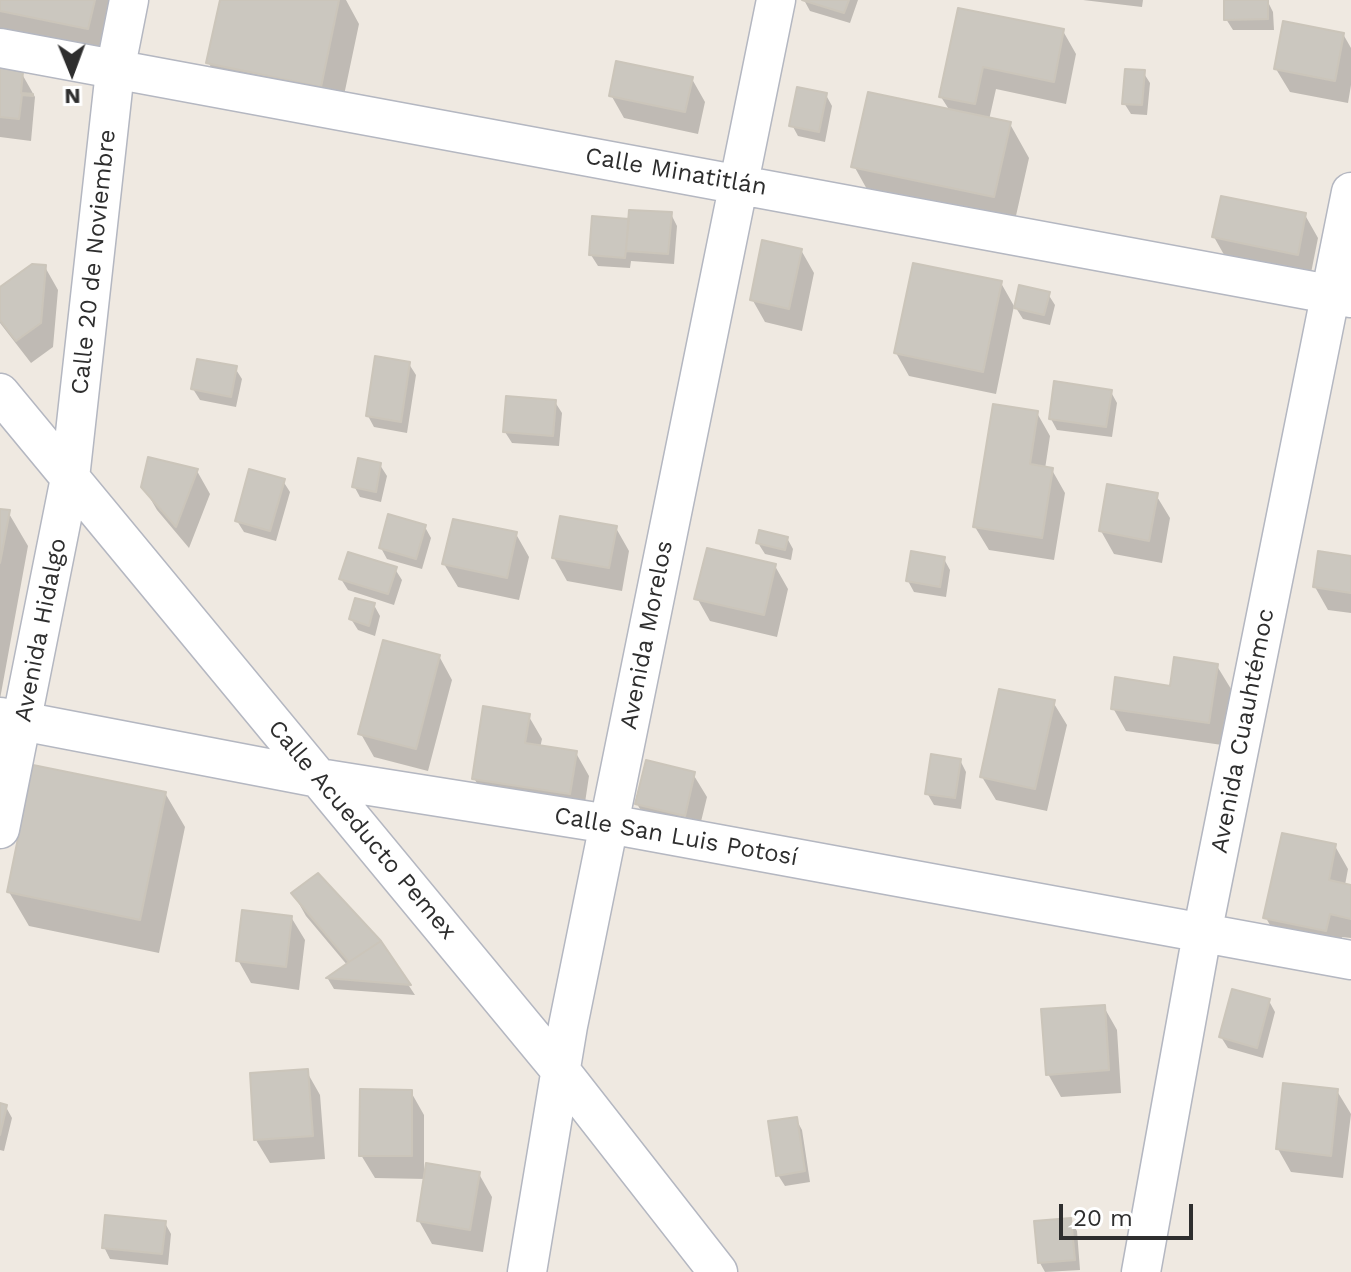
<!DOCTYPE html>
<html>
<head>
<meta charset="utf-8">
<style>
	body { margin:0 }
	#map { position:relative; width:1351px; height:1272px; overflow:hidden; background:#efe9e1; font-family:"Work Sans",sans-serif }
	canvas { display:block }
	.north { position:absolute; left:32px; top:32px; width:80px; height:80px; -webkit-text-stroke:6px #fff; paint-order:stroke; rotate:179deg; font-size:22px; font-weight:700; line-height:32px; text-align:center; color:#2e2e2e }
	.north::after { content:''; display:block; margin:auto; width:28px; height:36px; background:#2e2e2e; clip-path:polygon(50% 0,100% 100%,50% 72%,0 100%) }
	.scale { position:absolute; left:1059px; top:1204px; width:134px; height:36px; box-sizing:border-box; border:4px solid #2e2e2e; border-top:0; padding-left:10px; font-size:24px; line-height:28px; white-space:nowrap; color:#2e2e2e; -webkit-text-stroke:6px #fff; paint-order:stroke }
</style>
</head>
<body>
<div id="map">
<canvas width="1351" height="1272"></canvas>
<div class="north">N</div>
<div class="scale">20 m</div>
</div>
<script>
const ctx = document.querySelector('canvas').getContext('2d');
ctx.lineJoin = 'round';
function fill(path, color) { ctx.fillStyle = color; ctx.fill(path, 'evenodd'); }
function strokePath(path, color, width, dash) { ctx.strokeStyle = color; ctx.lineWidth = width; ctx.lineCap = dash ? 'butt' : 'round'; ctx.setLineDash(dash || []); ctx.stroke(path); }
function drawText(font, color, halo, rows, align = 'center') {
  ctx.font = font + ' "Work Sans",sans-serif'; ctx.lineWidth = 7; ctx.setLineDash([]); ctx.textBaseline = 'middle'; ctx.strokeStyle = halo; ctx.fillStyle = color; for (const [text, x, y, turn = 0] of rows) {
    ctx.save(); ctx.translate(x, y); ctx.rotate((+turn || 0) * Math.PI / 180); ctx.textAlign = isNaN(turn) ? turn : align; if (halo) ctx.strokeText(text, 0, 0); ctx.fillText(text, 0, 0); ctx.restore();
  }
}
fill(new Path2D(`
	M0,0H112L101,52L0,30Z
	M222,0H346L359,24L339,119L228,96L208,62Z
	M804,0H858L850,23L810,11Z
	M1083,0H1143L1142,7Z
	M1267,0L1273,12L1274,30H1233L1226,19Z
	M959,10L1063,31L1076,54L1066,104L996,89L989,120L1010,124L1029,158L1013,229L873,200L854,166L950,111L941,97Z
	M1343,34L1351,48V85L1348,103L1290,92L1276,69Z
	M0,70L22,74L35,97L31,141L0,137Z
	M1143,72L1150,83L1147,115L1131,114L1124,103Z
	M692,79L705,102L698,134L624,118L611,95Z
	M826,95L832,106L825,142L798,136L792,125Z
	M671,214L677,226L674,264L631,261L630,268L598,266L591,255L631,221Z
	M1305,215L1318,238L1310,278L1227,260L1214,237Z
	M801,250L814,273L802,331L765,322L752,299Z
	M45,267L58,290L53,347L31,363L0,323V290Z
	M1001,283L1014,306L996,394L909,376L896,353Z
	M1048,294L1055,305L1050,325L1023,319L1016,308Z
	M409,364L416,375L407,433L374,427L368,416Z
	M235,368L242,379L236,407L200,400L193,389Z
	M1111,392L1117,403L1112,437L1057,430L1051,419Z
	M555,402L562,413L559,446L512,443L505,432Z
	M1037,413L1050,436L1045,469L1052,470L1065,493L1054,560L989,550L975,527Z
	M380,465L387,476L381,502L360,497L354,486Z
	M197,471L210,494L189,548L157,510L143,486Z
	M283,481L290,492L276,541L244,532L237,521Z
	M1156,495L1170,518L1162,563L1114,554L1101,531Z
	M0,511L8,512L28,546L0,699Z
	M425,527L431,538L422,569L387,559L381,548Z
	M616,528L629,551L622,591L567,581L554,558Z
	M516,534L529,557L519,600L458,587L444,564Z
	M787,538L793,549L791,560L765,554L758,543Z
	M1351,558V613L1328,610L1315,587Z
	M944,559L950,570L946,597L914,592L908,581Z
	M775,566L788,589L777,637L710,621L697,598Z
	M395,569L402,580L394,605L348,590L341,579Z
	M374,605L380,616L375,636L358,630L351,619Z
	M439,656L452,680L428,771L374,757L361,734Z
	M1217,666L1231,689L1222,745L1126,731L1113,708L1171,688Z
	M1053,702L1067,725L1047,811L996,800L982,777Z
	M528,715L542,739L540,748L576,753L589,776L583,816L487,802L474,778Z
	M960,760L966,772L961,809L934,805L927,793Z
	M693,774L707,797L697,838L651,827L637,804Z
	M165,793L185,827L159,953L29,926L9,892Z
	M1335,846L1348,869L1345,885L1351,887V938L1342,937L1338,954L1279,941L1266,918Z
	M293,893L380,942L415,995L334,989L328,979L348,966L306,916Z
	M291,917L305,940L299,990L251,983L238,960Z
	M1269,1001L1275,1012L1263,1058L1228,1048L1221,1037Z
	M1104,1007L1117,1030L1121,1093L1061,1097L1048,1074Z
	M307,1072L320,1095L325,1159L270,1163L256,1140Z
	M1337,1091L1351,1114L1343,1178L1291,1172L1278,1149Z
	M411,1092L424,1115V1174H479L492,1197L483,1252L432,1244L419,1221L426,1179L375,1178L361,1155Z
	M0,1105L6,1107L12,1118L4,1151L0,1150Z
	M796,1119L802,1130L810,1182L785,1186L778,1175Z
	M1070,1220L1077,1231L1080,1270L1045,1272L1040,1263Z
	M165,1223L171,1234L168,1265L110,1259L104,1247Z`), '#0003');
const building = new Path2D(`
	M0,0H95L88,29L0,11Z
	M220,0H339L321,87L206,63Z
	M802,0H849L844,13Z
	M1224,0H1268V19L1224,20Z
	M958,8L1064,29L1054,82L983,67L975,104L939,97Z
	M1283,21L1344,33L1335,81L1274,69Z
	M616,61L693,77L685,112L609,96Z
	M0,68L23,72L21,93L33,94V96L22,95L19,119L0,117Z
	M1125,69L1145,70L1142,105L1122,104Z
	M797,87L827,93L819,132L789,126Z
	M868,92L1011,122L994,197L851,167Z
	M1221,196L1306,213L1298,255L1212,237Z
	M629,210L672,212L668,254L626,251Z
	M592,216L629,219L625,258L589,255Z
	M762,240L802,249L789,309L750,300Z
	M913,263L1002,281L983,372L894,353Z
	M32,264L46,265L41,323L16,341L0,320V287Z
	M1019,285L1050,292L1044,315L1014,308Z
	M375,356L410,362L401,422L366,416Z
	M197,359L237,366L231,397L191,389Z
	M1054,381L1112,390L1106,427L1049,419Z
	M506,396L556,400L553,436L503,432Z
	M993,404L1038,411L1030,464L1053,468L1042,538L973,527Z
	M148,457L198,469L176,527L141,487Z
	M358,458L381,463L376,492L352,487Z
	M249,469L285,479L270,531L235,521Z
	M1107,484L1158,493L1149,541L1099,531Z
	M0,509L10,510L0,563Z
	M388,514L426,525L416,559L379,548Z
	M560,516L617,526L609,568L552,558Z
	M453,519L517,532L507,578L442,564Z
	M759,530L788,537L785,550L756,543Z
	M707,548L776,564L764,615L694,599Z
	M911,551L945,557L940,587L906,581Z
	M1318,551L1351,556V593L1313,587Z
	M348,552L397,567L388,594L339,579Z
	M355,598L375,603L369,626L349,619Z
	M383,640L440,655L416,749L358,734Z
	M1174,657L1218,664L1209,723L1111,709L1115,677L1170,686Z
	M999,689L1055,700L1035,789L980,777Z
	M483,706L530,714L525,743L577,751L570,794L472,779Z
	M931,754L961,759L955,798L925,794Z
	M646,760L695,772L685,816L635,804Z
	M33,765L166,792L140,920L7,892Z
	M1282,833L1336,844L1329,880L1351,885V919L1330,914L1326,931L1263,918Z
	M318,873L381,941L349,962L291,893Z
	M242,910L292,916L286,967L236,961Z
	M381,941L411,985L326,978L349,962Z
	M1232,989L1270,999L1257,1048L1219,1037Z
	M1105,1005L1109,1070L1046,1075L1041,1009Z
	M308,1069L313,1136L254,1140L250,1073Z
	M1283,1083L1338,1089L1331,1156L1276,1149Z
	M360,1089L412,1090V1156H359Z
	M0,1103L7,1105L0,1135Z
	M797,1117L805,1171L776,1176L768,1121Z
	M426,1163L480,1172L470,1230L417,1221Z
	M105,1215L166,1221L162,1254L102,1248Z
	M1071,1218L1075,1260L1038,1263L1034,1221Z`);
fill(building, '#cbc7bf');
strokePath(building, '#cbc5ba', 2);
const minor = new Path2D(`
	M0,48L1351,298
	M0,393L560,1070L718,1272
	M0,717L319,778L609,824L1351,960
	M0,829L70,478L115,71L129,0
	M527,1272L568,1026L776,0
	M1141,1272L1202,934L1351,192`);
strokePath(minor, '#b4b7c1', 41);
strokePath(minor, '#fff', 38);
drawText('24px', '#2e2e2e', '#fff', [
	["Calle Minatitlán",676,172,10],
	["Calle 20 de Noviembre",94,262,-84],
	["Avenida Hidalgo",41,630,-79],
	["Avenida Morelos",647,635,-79],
	["Avenida Cuauhtémoc",1243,731,-79],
	["Calle Acueducto Pemex",362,830,50],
	["Calle San Luis Potosí",676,837,10]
]);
</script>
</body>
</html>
